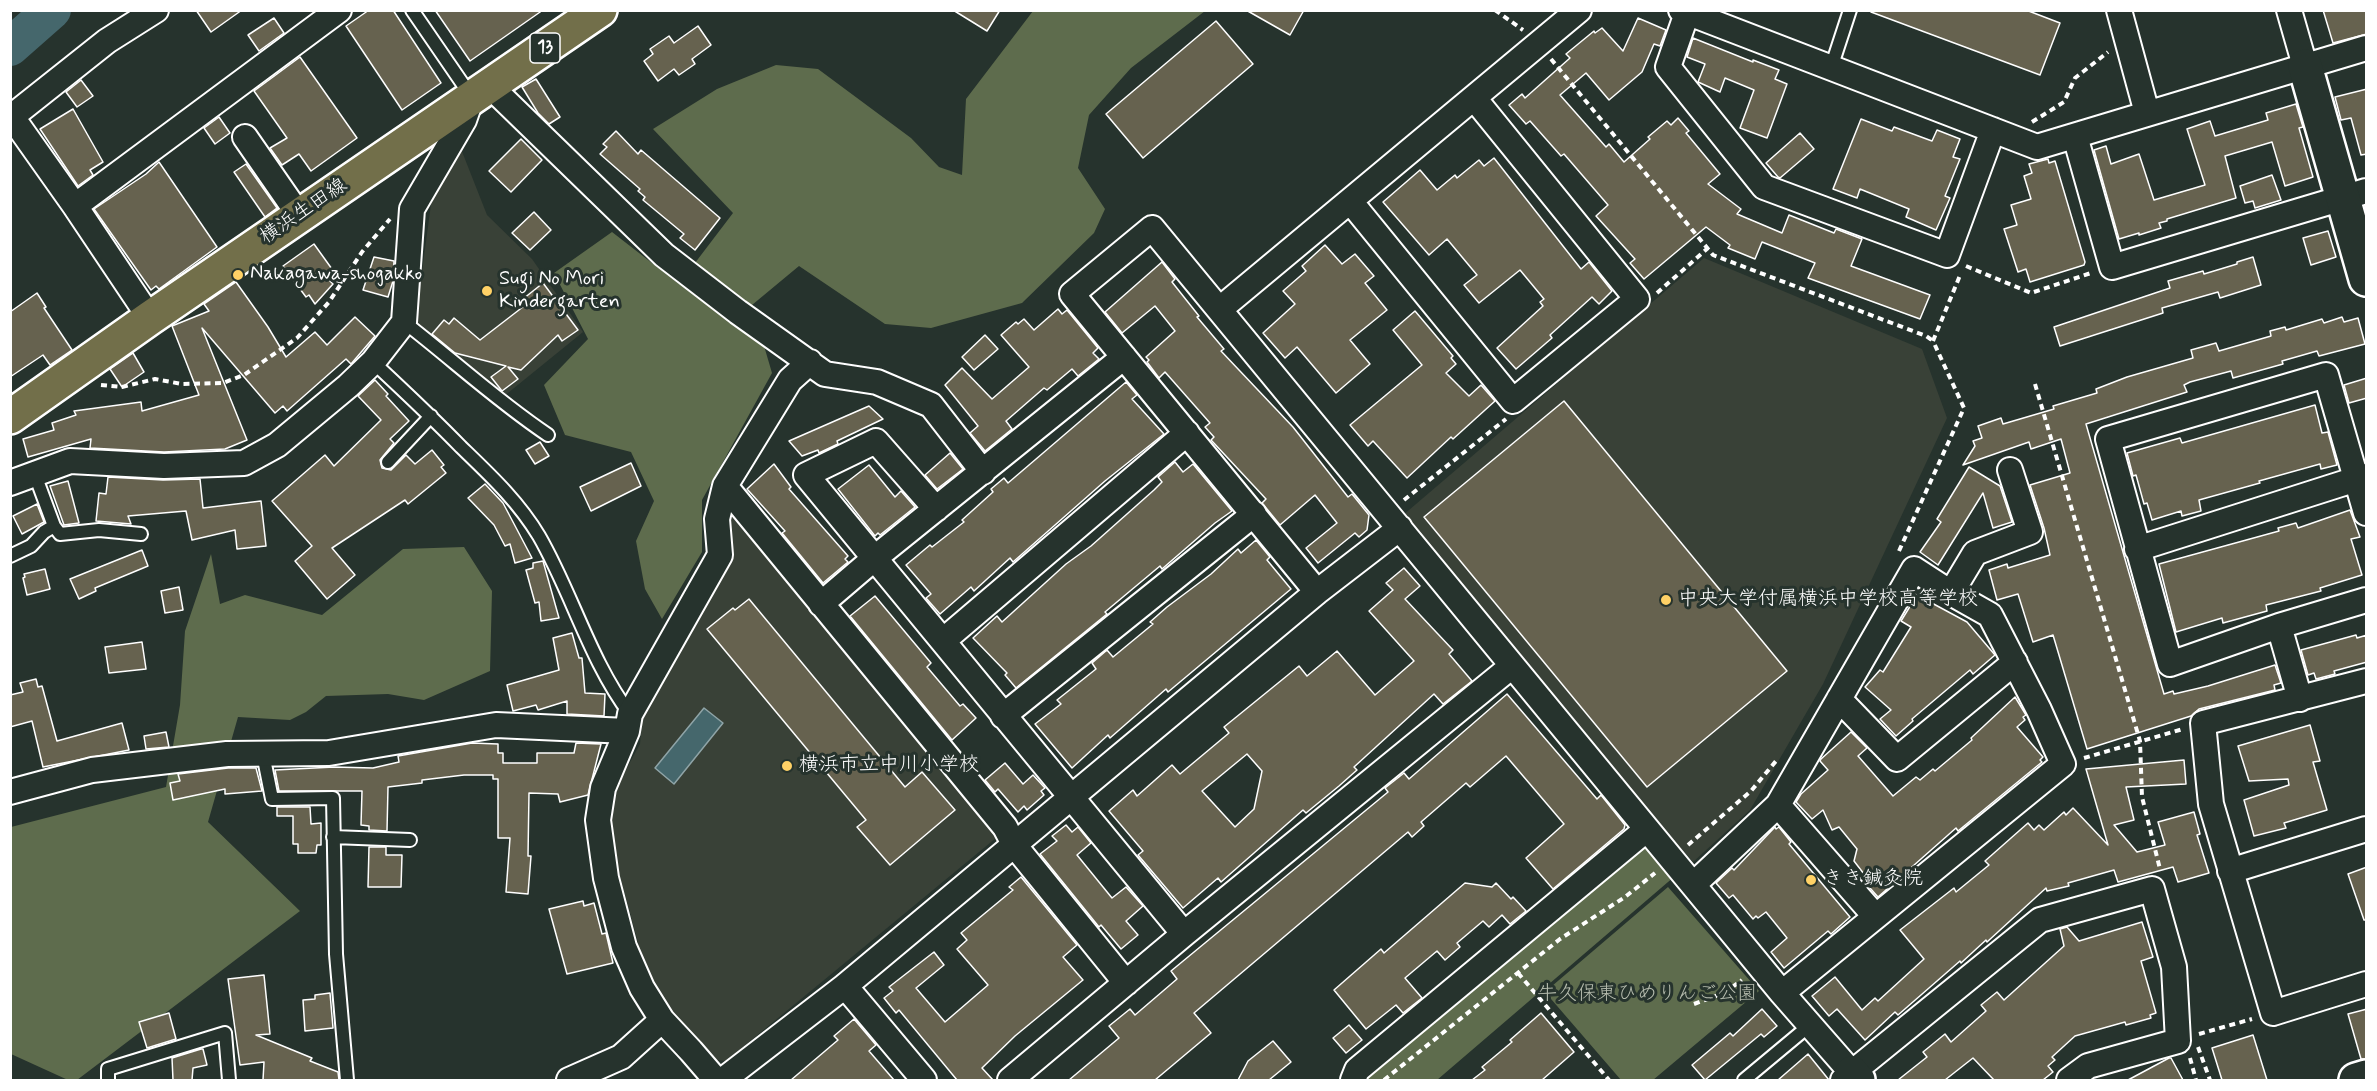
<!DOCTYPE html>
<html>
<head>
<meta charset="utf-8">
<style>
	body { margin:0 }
	#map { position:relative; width:2377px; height:1091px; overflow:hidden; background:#26332d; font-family:Mynerve,sans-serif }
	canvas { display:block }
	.frame { position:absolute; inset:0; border:12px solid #fff; pointer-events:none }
</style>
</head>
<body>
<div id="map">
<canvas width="2377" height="1091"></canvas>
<div class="frame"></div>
</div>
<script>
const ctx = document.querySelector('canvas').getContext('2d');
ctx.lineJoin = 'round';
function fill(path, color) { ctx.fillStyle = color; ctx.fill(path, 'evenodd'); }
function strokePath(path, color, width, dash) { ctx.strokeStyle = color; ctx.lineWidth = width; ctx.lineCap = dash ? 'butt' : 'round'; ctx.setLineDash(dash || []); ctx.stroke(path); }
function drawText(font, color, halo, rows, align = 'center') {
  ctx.font = font + ' Mynerve,"Klee One",sans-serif'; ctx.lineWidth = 6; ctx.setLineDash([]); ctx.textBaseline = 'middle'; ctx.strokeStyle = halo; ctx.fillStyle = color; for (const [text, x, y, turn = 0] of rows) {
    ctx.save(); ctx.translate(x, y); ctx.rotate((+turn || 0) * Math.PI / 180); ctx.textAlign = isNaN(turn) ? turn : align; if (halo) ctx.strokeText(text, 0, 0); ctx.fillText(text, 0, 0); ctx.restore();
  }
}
fill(new Path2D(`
	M461,149L487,215L532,259L583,332L503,397L415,324L431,204Z
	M1704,258L1922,349L1947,418L1823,684L1750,810L1693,862L1541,690L1402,516Z
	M730,502L1002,833L726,1061L716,1060L673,1015L646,972L617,865L609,811L616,788L640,744L644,700L726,525Z`), '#394137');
fill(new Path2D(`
	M1033,11H1205L1131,68L1089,115L1078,168L1105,209L1094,233L1022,303L931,328L885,324L799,266L752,305L772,373L702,500V552L662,619L645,589L636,541L654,501L631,452L565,435L544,385L588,339L554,273L612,232L679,284L733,213L653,129L717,89L776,65L818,69L911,138L939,167L962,175L966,99Z
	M464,547L492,591L490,671L424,700L388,694L326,696L306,712L290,720L238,717L208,822L300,911L77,1080H68L11,1054V827L166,787L180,705L185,631L211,554L220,604L245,595L322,615L403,549Z
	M1645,836L1675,876L1437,1080H1365L1368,1074Z
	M1668,887L1759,991L1653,1080H1621L1545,992Z`), '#5e6c4d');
const water = new Path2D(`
	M704,708L723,723L674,784L655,768Z`);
fill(water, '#45676c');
strokePath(water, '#8fa4a7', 1.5);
strokePath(new Path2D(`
	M10,47L52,10`), '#45676c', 38);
const building = new Path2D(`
	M196,10H242L211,32Z
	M369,10H393L441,83L402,110L346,26Z
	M435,10H543L470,61Z
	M953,10H1000L987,31Z
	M1246,10H1304L1290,35Z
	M1871,10H2026L2060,23L2040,75L1871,12Z
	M2323,10H2367V34L2333,43Z
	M274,18L284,33L259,51L248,35Z
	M1638,18L1666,30L1660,46L1654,44L1642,72L1609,100L1586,73L1560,95L1606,147L1609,144L1624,162L1650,139L1648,137L1667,121L1671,125L1678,118L1689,131L1686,133L1720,174L1708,184L1741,209L1737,214L1782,233L1789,215L1834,233L1836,229L1862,239L1851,266L1930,295L1920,319L1808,278L1815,263L1762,242L1755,259L1728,248L1730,245L1706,227L1644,279L1630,263L1635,259L1596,216L1608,205L1564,154L1561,156L1530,121L1526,124L1509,105L1522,94L1525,98L1570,58L1566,54L1594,31L1595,33L1602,28L1623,51Z
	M1216,21L1253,64L1143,158L1106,114Z
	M698,26L711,45L692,59L695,64L679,75L674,69L658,81L644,61L653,54L650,49L669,36L674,43Z
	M1693,38L1753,62V60L1779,70L1775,79L1787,84L1767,138L1740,128L1754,90L1725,78L1720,92L1698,82L1705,64L1687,57Z
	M300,57L357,138L311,171L299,154L282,165L270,148L287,138L254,91Z
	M536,79L560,117L549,124L538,113L522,87Z
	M81,80L93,96L77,107L66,92Z
	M2367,89V154L2361,155L2351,118L2341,120L2335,97Z
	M2296,104L2303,127L2299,128L2313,177L2285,186L2272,142L2225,156L2236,198L2167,219V221L2159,223L2161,228L2139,235V233L2119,239L2094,150L2106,146L2111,164L2139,154L2154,200L2205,185L2187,129L2210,121L2215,136L2268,120L2266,113Z
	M73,109L103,162L90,170L93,175L78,186L40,129Z
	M219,117L230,133L215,144L204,128Z
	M1861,119L1892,131L1894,127L1932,141L1937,130L1960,139L1953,157L1960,159L1945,196L1950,198L1936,230L1906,217L1909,209L1860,189L1857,198L1833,189Z
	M616,131L638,154L641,150L720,218L695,250L680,238L684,234L643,200L645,197L638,191L640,189L600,154L607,147L603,144Z
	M1800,133L1814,149L1780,178L1778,177L1766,163Z
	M521,139L542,160L511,192L489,171Z
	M1494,158L1581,269L1589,262L1612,291L1599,304L1592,297L1550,335L1552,338L1516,369L1497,348L1543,306L1540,302L1544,299L1520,270L1479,303L1464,285L1477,275L1447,239L1429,255L1383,202L1420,170L1437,190L1455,175L1457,178L1479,160L1484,166Z
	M2048,159L2049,163L2055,161L2085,262L2084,265L2030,282L2026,269L2018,272L2004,229L2017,225L2011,205L2031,199L2024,176L2032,173L2029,164Z
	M159,162L217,247L159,289L156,286L151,290L94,209L146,174Z
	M246,164L277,208L265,217L234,172Z
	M2272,175L2281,200L2255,208L2253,201L2245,203L2240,186Z
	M534,212L551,230L530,250L512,233Z
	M2328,231L2336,257L2311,265L2303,238Z
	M314,244L342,283L328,279L333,284L315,304L309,295L306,297L283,266Z
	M1325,245L1342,264L1355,254L1374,276L1365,283L1387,310L1350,340L1370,364L1336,393L1297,347L1285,358L1263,333L1295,304L1283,291L1306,271L1302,266Z
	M374,257L394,261L393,281L388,297L363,290Z
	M2253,257L2261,285L2220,298L2218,292L2162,308L2163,313L2060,346L2054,327L2170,288L2168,281L2203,271L2204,274L2237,264V262Z
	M1162,262L1175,279L1172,282L1199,316L1197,317L1224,349L1221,351L1293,427L1348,497L1352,494L1369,515L1367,530L1359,537L1355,533L1318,563L1306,548L1337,523L1315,495L1280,525L1262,503L1266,499L1211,440L1214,437L1205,427L1210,423L1165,372L1159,378L1147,362L1149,360L1146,357L1175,331L1155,306L1122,333L1105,312Z
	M236,282L268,327L286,357L315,332L327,345L355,317L375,336L351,364L346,359L287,411L283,406L275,413L202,328L247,440L225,449L164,452L90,448L91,439L28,457L23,439L54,430L52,423L76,415L74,411L141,402L142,411L199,395L172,326L209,311L204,304Z
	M543,283L578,330L562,341L558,335L521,370L508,367L518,379L502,391L491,377L506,366L455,353L432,334L444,320L449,324L454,318L480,340L528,303L523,299Z
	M37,293L46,307L44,308L72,350L50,365L43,355L10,377V312Z
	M1058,309L1062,314L1067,310L1098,348L1093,353L1099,359L1078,376L1072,369L1047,390L1044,388L1006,421L1012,429L985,451L970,433L978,426L945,385L962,368L992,399L1029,367L1001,335L1016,322L1018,324L1024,319L1034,330Z
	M1415,311L1453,356L1451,358L1456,364L1446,373L1469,396L1481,385L1495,401L1453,439L1451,437L1407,478L1373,441L1368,446L1350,425L1422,365L1393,330Z
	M2342,317L2344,322L2358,318L2365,344L2319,356L2317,351L2282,361L2283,364L2233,378L2231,371L2190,382L2184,385L2187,392L2086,424L2164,694L2173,691L2174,694L2208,686L2275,665L2281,683L2274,685L2275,690L2199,709L2191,716L2087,749L2053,635L2033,642L2018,594L1997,600L1989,570L2007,564L2008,568L2050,555L2044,528L2030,485L2070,473L2061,439L2031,449L2029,442L1963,465L1975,446L1973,441L1982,438L1978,426L2001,418L2003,424L2054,409L2053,406L2097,393L2096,389L2127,377L2193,358L2191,350L2216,343L2219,351L2271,336L2270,331L2285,327L2286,330L2322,319L2324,323Z
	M985,335L998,349L974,370L962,357Z
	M133,353L144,372L122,387L110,369Z
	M2367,378V398L2349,403L2344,385Z
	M375,380L388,394L386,396L409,421L390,439L394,443L380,460L382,468L391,470L406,455L415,464L432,450L444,465L441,467L446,473L408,504L405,500L332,548L355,575L327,599L295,561L312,546L272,501L325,455L334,466L381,420L358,396Z
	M1126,382L1137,395L1132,399L1164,434L1105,481L1013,562L1010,558L974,591L971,587L940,614L926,598L931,594L906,565L930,545L932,547L964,522L962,520L993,492L991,489L1004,478L1008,483Z
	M1564,401L1787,671L1647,787L1424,517Z
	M2315,405L2322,433L2328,432L2337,465L2321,469L2320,464L2259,481L2260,483L2199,500L2201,511L2182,516L2181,511L2152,520L2147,503L2144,504L2136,475L2133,476L2127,453L2180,438L2182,443Z
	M869,406L883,419L837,441L838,444L819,453L818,450L802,456L789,441Z
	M540,442L549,456L535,464L526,450Z
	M950,453L963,469L937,489L925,475Z
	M1175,462L1183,472L1193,464L1232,511L1215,523L1162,569L1160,566L1105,612L1107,614L1016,688L1005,675L1007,673L973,638L997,616L1002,622L1066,564L1091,546L1154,490L1162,482L1158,477Z
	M631,463L641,486L591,511L580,487Z
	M774,464L791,487L789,489L848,556L845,559L848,562L823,583L782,533L785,531L747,489Z
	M869,465L895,497L901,491L915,507L880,535L878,533L875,536L838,489Z
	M1969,467L2000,486L2012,522L1993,528L1983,493L1938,565L1920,552L1941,522L1937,519Z
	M108,477L163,480L200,479L203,508L261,501L266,546L237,549L235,530L192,540L186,511L128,516L131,524L96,521L99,493L106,494Z
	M68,481L79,523L64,525L50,486Z
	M485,484L503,503L532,558L515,563L510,544L505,546L494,525L468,498Z
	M37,504L44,522L22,534L13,516Z
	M2350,510L2360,537L2351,539L2362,575L2320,588L2321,591L2266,605L2267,611L2223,623L2222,618L2176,632L2159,564L2279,531L2278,528L2296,523L2298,528Z
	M1256,540L1270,557L1267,560L1291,589L1168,692L1166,689L1110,738L1108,735L1072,768L1035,724L1061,704L1057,700L1096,669L1092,663L1107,650L1113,657L1153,624L1150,622L1167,607L1211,574L1238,549L1241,553Z
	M142,550L148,566L95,588L96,591L79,599L70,579Z
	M543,561L559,618L541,621L539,602L535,603L526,570L533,568V563Z
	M1404,568L1420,586L1405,599L1453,650L1449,654L1472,681L1443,704L1434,694L1354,767L1357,770L1339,786L1306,813L1303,810L1221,882L1218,878L1183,908L1138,855L1143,851L1109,811L1133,790L1137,796L1172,765L1180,774L1229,733L1224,727L1299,666L1307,676L1337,651L1375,695L1414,661L1369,611L1393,590L1386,583ZM1247,754L1262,771L1254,809L1235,827L1202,791Z
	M45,569L50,589L27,595L23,578L25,577L24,574Z
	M179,587L183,610L165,613L161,591Z
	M1917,595L1967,622L1995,655L1973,674L1970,670L1912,719L1913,721L1896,736L1880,719L1891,710L1865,687L1880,670L1883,672L1911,627L1901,621Z
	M875,596L931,663L927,667L960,706L963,704L976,718L952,740L850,616Z
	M749,599L905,787L922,772L955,810L890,865L857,827L866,820L707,629L733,608L735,610Z
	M572,633L579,658H582L585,693L605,694L604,716L567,714V701L538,710L536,705L513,711L507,685L559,670L553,638Z
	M2356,635L2357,638L2367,635V662L2334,671L2335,674L2316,679L2314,673L2308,675L2301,650Z
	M142,642L146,669L109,673L105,647Z
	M36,679L38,687L42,686L57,741L122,723L129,750L43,767L32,721L10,727V695L23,692L20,683Z
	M1507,694L1597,799L1601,795L1625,825L1624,829L1553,889L1526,858L1564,824L1506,756L1470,787L1466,783L1421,822L1424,826L1412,837L1408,832L1194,1013L1211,1033L1155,1080H1069L1119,1038L1109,1026L1130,1009L1135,1015L1177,979L1171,971L1388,792L1385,788L1404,773L1409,779Z
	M2015,697L2026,715L2023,717L2025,720L2017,727L2043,757L2040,760L2042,762L1958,831L1956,828L1878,897L1861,878L1864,874L1854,861L1857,849L1839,827L1832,830L1823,810L1812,819L1796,802L1801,794L1828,770L1820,761L1821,759L1851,732L1867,748L1858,756L1893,796L1916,777L1920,780L1933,769L1935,771L1972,740L1971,738Z
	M2310,725L2320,761L2313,762L2327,810L2284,823L2286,828L2254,836L2244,800L2289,785L2288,779L2249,781L2238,746Z
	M166,732L169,747L146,749L144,736Z
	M472,743L498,744V753H503V763H537V753H574L576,743L601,744L588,795L560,802L558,794L529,793L528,856H531L528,894L506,892L510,838H498V779H493V775H464L422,780V783L388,787L387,831L369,830V826L361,825L362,791H279L275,770L334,767L373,768L399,762L398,756Z
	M2184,760L2186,784L2126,787L2134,820L2114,825L2137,852L2165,845L2158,822L2194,812L2200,834L2197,835L2209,873L2178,882L2173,867L2118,882L2114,870L2068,883L2069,886L2047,891L2046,888L1987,942L1986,940L1961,963L1960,961L1898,1015L1895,1012L1865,1040L1837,1009L1829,1016L1812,996L1835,977L1862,1010L1875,998L1878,1001L1924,959L1900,930L1954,888L1956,892L1989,865L1985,861L2028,823L2034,830L2039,825L2044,830L2064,812L2066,815L2073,808L2108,845L2086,769Z
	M1005,763L1023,784L1033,775L1045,788L1041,791L1044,795L1027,810L1024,806L1018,812L998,789L995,792L985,780Z
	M228,768H256L262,791L225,794V789L173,800L170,783L180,781L178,774Z
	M277,807H310L311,824L321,823V845H317L316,853H298V844H293V816H277Z
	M1066,825L1072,832L1078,827L1091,843L1077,855L1112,898L1126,887L1143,906L1126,921L1138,935L1121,949L1101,925L1099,927L1040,854L1057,841L1052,836Z
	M1775,827L1776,829L1779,827L1791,842L1789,844L1850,917L1831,934L1828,931L1784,968L1771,952L1787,938L1766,912L1758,918L1756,916L1753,919L1733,895L1729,898L1716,883L1732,868L1734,870Z
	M369,847H386V855H402L401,887H368Z
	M2367,867V920H2364L2348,874Z
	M1021,877L1077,945L1063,957L1083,980L1015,1036L982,1068L993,1080H957L899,1010L896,1013L884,998L893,991L889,987L934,952L944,965L916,988L945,1022L988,985L957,949L967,940L961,933L1013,890L1009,887Z
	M1465,883L1492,887L1496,883L1511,899L1513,897L1526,911L1510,924L1502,915L1489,927L1483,921L1457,943L1460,947L1445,960L1437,951L1405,978L1422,998L1403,1013L1396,1005L1366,1029L1334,990L1381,949L1384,953Z
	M583,901L584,906L594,903L602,934L606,933L613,963L567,974L549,909Z
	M2142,922L2153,957L2141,961L2156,1013L2150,1015L2151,1018L2126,1025L2125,1022L2075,1036L2052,1057L2055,1060L2048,1066L2053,1072L2043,1080H1994L1973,1058L1945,1080H1898L1927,1057L1923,1052L1945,1034L1951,1042L1986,1011L1981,1005L1997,992L2004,1000L2064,946L2060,929L2067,927L2079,941Z
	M264,975L270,1034L256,1035L312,1058L310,1061L338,1072L339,1080H263L264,1062L240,1065L228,979Z
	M330,993L333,1028L305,1031L303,1000L315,999V995Z
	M1762,1009L1777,1026L1764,1037L1761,1034L1705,1080L1692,1065L1730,1033L1733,1036Z
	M2367,1009V1059H2361L2348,1014Z
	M169,1013L176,1039L147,1048L139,1022Z
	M1541,1013L1574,1052L1542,1080H1472L1485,1070L1482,1067L1512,1042L1510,1040Z
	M854,1019L876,1045L869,1051L894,1080H791L838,1040L834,1036Z
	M1349,1025L1362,1040L1346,1053L1333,1038Z
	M2253,1035L2267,1080H2222L2212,1048Z
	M1273,1041L1291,1062L1269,1080H1238L1248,1061Z
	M201,1049H203L207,1065L193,1068L192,1080H173L172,1058Z
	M1808,1054L1829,1080H1778Z
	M2171,1058L2183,1080H2128L2169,1058Z`);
fill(building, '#66624f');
strokePath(building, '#fff', 1.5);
const lane = new Path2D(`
	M412,10L471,96
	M1831,68L1850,10
	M404,322C452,359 497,401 548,435
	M373,362C403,390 432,417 461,447C490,475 518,501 539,536C572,593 590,661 630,714
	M388,462L431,416
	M34,472L54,526
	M10,556L31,546L44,532L54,526L60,534L99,530L141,534
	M263,754L272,799L333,798L336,954L347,1080
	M333,837L410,840
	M108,1080V1069L225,1033L229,1080
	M1744,1080L1810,1025`);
const street = new Path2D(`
	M1681,10L2037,147L2366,48
	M2119,10L2147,113
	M2289,10L2305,66
	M1687,13L1668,67L1764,187L1947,255L1993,130
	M489,85L664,255L738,312L825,374L877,382L931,405L983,472
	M12,117L75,206L150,318
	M10,118L107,41L156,10
	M2075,136L2112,267L2366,191
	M245,137L299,215
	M1350,201L1513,401L1637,299L1474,98
	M75,206L339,10
	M1220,309L1579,10
	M10,483L70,461L164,466L244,463L277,445L348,386L373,362L404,322L412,209L464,120L472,97
	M725,486L1005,827L1015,846L1126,983
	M936,509L876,441L806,475L1184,934
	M2366,513L2326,375L2108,439L2170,664L2279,626L2366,600
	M2137,549L2366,476
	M1317,592L1072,294L1152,228L1782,993L1852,1073
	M1951,593L1975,553L2030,532L2010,470
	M821,604L876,557L1124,357
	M2279,626L2300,699
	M944,640L1187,433
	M2366,681L2203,723L2211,804L2273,1013L2366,984
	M1839,699L1897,759L2015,662
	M1003,716L1254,514
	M10,792L92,770L227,754L329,753L496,725L627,731
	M1778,805L1875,916
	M2230,871L2366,829
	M1693,885L1778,805L1914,569L1951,593L1990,615L2039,710L2063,764L1782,993
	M845,986L924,1080
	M569,1080L621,1057L662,1020
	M716,1080L691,1051L662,1020L642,988L624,947L606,878L598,820L603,788L627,731L630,714L720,555L717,519L725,486L790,380L810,362
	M723,1080L845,986L1317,592L1400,528
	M1010,1080L1184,934L1512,666
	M1353,1080L1357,1070L1647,829
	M1843,1080L2040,920L2152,889L2174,967L2178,1041L2088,1066L2069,1080`);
const secondary = new Path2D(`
	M2305,66L2366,279
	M1852,1073L1858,1080
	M2356,1080L2366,1077`);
const primary = new Path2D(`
	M10,417L150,318L600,10`);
strokePath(lane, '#fff', 16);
strokePath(street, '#fff', 28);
strokePath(secondary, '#fff', 38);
strokePath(primary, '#fff', 38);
strokePath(new Path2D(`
	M1495,10L1523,30
	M1551,59L1713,255L1926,336L1933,341
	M2032,122L2064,102L2075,78L2108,52
	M1966,266L2031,293L2091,273
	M1657,293L1708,248
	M2035,384L2140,741L2142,797L2160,869
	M101,385L122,387L155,379L182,384L223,383L244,375L297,338L329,302L362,252L390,219
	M1404,500L1506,419
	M1899,551L1964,408L1933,341L1961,273
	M2084,758L2183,729
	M1688,845L1751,791L1776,761
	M1518,973L1609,1080
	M1694,1004L1724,993L1742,980
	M2199,1034L2252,1019
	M2198,1047L2210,1080
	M2190,1058L2196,1080
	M1384,1080L1560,939L1625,897L1655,873`), '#fff', 4, [6, 4.5]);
strokePath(lane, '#26332d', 12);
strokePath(street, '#26332d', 24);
strokePath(secondary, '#26332d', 33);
strokePath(primary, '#726f4a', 33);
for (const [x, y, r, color] of [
	[238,275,6,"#ffd166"],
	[487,291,6,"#ffd166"],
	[1666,600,6,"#ffd166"],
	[787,766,6,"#ffd166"],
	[1811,880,6,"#ffd166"]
]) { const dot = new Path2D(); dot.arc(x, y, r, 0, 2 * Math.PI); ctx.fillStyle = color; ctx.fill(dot); strokePath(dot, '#26332d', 2); }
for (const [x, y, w] of [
	[545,48,30]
]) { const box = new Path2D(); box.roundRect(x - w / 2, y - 15, w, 30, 4.5); ctx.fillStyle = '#26332d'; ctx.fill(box); strokePath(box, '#fff', 1.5); }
drawText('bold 18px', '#fff', null, [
	["13",545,48]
]);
drawText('20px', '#fff', '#26332d', [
	["横浜生田線",304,212,-34]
]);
drawText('20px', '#fff', '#26332d', [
	["Nakagawa-shogakko",250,275],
	["Sugi No Mori",499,280],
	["Kindergarten",499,303],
	["中央大学付属横浜中学校高等学校",1678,600],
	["横浜市立中川小学校",799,766],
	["きき鍼灸院",1823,880]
], 'left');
drawText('20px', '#b7bdaf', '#26332d', [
	["牛久保東ひめりんご公園",1647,995]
]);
</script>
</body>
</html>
